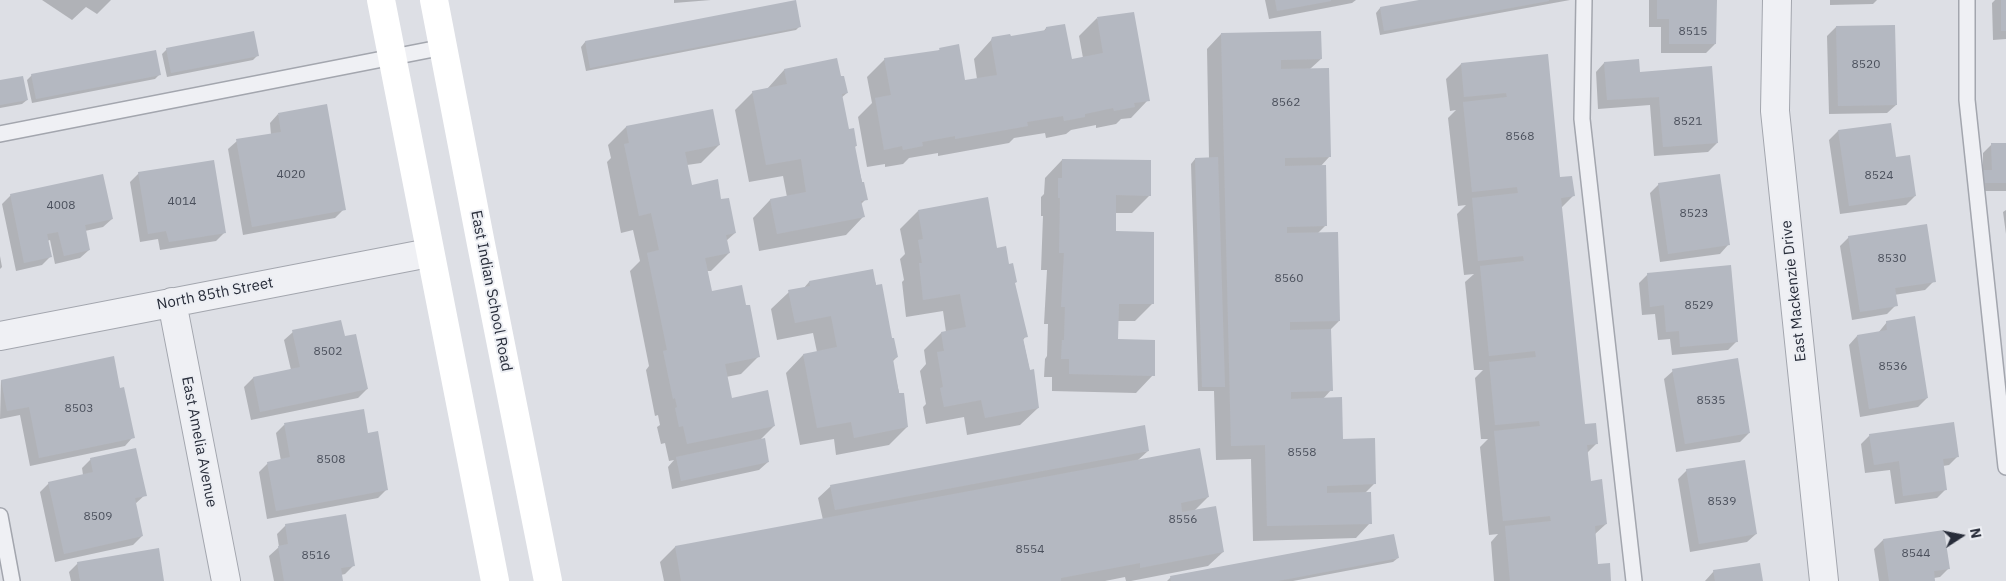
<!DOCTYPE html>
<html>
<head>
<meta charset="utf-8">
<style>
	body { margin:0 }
	#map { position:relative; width:2006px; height:581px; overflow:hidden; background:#dddfe5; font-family:"IBM Plex Sans",sans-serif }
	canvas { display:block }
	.north { position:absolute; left:1936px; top:511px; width:50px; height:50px; -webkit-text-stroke:4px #eceef3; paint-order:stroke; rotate:79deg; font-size:14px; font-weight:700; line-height:20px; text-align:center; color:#282d3a }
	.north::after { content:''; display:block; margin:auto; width:18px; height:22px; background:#282d3a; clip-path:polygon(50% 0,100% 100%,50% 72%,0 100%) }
</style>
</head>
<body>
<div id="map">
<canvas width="2006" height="581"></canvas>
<div class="north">N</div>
</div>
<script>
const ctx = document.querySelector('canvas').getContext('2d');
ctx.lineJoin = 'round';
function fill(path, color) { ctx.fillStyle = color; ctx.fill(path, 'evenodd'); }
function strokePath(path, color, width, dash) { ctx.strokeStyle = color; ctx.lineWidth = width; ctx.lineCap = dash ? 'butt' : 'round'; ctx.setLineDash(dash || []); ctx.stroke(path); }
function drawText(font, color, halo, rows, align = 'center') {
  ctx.font = font + ' "IBM Plex Sans",sans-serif'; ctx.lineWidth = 4; ctx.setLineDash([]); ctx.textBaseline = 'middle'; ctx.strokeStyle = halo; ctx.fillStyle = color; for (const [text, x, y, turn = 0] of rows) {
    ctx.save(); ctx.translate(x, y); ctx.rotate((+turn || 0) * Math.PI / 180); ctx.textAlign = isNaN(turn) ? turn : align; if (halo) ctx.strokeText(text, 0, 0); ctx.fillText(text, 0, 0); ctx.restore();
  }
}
fill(new Path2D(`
	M42,0H111L97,14L86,7L72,20Z
	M674,0H711L674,3Z
	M1265,0H1356L1352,3L1269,19Z
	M1426,0H1570L1380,35L1376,13L1380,8Z
	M1649,0H1715V44L1706,53H1661V27H1649Z
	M1830,0H1877L1873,4L1830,5Z
	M1995,0H2006V39L1993,40L1992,3Z
	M1097,18L1148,100L1131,118L1121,119L1116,124L1096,128V125L1071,130L1066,134L1046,138L1045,133L1014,138L1009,143L938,156V153L909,158L903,164L885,167V164L867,167L858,117L872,103L867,77L885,59L938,51L940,49L964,82L977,79L974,59L993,38H1010L1043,32L1046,28L1071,60L1083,58L1079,36Z
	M800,26L796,30L586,71L581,47L585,42Z
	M1836,27L1896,105L1887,113L1829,114L1827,36Z
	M1221,34L1321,59L1310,69L1330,156L1320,167L1326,225L1317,234L1339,321L1330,330L1331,390L1323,399L1341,440L1374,484L1364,494L1370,523L1356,538L1253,541L1251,459L1216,460L1214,391H1198L1191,164L1195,159H1209L1207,49Z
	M167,49L257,56L253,60L167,77L162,54Z
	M1546,55L1559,178L1573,196L1561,208L1584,425L1597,443L1586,454L1589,482L1606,524L1594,535L1597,565L1610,581H1494L1491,542L1498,534L1489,535L1480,447L1488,439H1481L1475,378L1483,370H1474L1465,282L1474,274L1464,275L1457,214L1466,205L1458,206L1448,118L1456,110L1450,111L1446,79L1461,64Z
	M1604,63L1638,73L1717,143L1708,152L1654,156L1650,105L1598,109L1596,72Z
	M784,70L840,78L847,93L841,98L848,131L856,146L854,148L866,199L861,204L863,217L846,235L759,251L753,218L770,200L787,197L783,176L749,182L735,110L753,92L767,89Z
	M32,75H159L155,79L32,103L27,80Z
	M0,82L27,100L22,104L0,108Z
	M712,110L719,145L701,163L687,165L691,186L720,201L735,233L726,241L729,253L711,271H706L711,293L759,356L741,374L726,377L731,399L774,426L759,441L768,462L759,470L672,489L668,467L674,460L669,461L665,443L661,444L657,427L660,425L658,415L655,416L646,370L649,366L630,271L640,261L633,230L621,233L607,162L611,158L608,145L626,127Z
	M278,114L344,209L335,218L243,235L228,149L237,141L271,135L270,123Z
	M1890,124L1895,158L1915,196L1906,205L1840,214L1829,140L1838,131Z
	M1992,144H2006V191H1974L1983,171V153Z
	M1062,160L1150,195L1132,213H1115V232L1152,304L1135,321H1117V341L1153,375L1136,393L1052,391V377H1044L1045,359L1047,356L1048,324H1044L1047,270H1041L1043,216H1041V197L1044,194L1045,178Z
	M139,173L225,232L216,241L160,250L158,239L140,242L130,182Z
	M1659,184L1728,245L1720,254L1660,262L1650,193Z
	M11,195L112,219L103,227L85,231L89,250L80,258L55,264L50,240L47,241L50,257L42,265L16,271L2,204Z
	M987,198L996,250L1008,265H1012L1020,318L1026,336L1023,340L1038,408L1020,425L967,435L964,417L926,424L923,407L926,404L920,371L926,364L924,350L941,333L946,332L943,311L906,317L902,282L904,280L900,259L905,254L900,229L918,211Z
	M2006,210V234L2003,212Z
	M1849,237L1934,281L1925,290L1894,295L1896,305L1887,314L1852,320L1840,246Z
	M0,256L2,267L0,269Z
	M872,271L897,357L892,362L907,427L889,445L836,455L834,439L800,445L786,373L803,355L817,352L813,333L777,340L771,309L789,292L803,289L809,282Z
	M1648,274L1737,341L1728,350L1672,355L1670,339L1658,340L1655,314L1642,315L1639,283Z
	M1887,322L1927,398L1918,407L1860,417L1849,345L1857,336L1878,333Z
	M293,332L344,338L367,389L358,398L251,420L244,387L253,378L291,370L284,340Z
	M1673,371L1749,433L1740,442L1676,452L1664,379Z
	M1,381L119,390L133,437L125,446L30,466L20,415L0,419Z
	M284,425L367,434L387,489L378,498L267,519L259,472L268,463L281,461L276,433Z
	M1870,435L1958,456L1949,465L1943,466L1946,489L1937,498L1895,504L1890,470L1865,473L1861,444Z
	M1148,451L1138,460L1208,497L1193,512L1223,552L1208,566L1131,581H1126L1125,577L1105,581H664L660,562L675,547L823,520L818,498L831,486Z
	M91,459L145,495L135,504L142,536L133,545L55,562L40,492L49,483L83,475L82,468Z
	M1687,470L1756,534L1747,542L1690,552L1678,479Z
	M286,525L354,565L345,574L341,575L342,581H274L269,556L279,547L277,534Z
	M1883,540L1949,568L1940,577L1934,578V581H1879L1874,549Z
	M1398,558L1393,562L1293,581H1167L1171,577Z
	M78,563L163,581H71L69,572Z
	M1714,571L1762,581H1705Z`), '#0003');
fill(new Path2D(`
	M796,0L801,27L590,68L585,41Z
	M1275,0H1331V1L1277,11Z
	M1419,0H1549V1L1384,31L1380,7Z
	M1657,0H1717L1716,44H1669V19H1657Z
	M2001,0H2006V31H2001Z
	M1134,12L1150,101L1134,103L1135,107L1114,111L1113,108L1085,114V117L1064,121L1063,116L1027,122L1028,126L955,139V136L922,142L923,146L903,150L902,146L884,150L875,98L891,95L884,58L940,50L939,48L959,44L965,80L997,75L991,40L992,37L1010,34L1011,36L1046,30V27L1065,24L1072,59L1103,53L1097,17Z
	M1895,25L1897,105L1838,106L1836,26Z
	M254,31L259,56L171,73L166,48Z
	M1321,31L1322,59L1281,60V69L1329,68L1331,157L1285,158V166L1326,165L1327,226L1287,227V233L1338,232L1340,321L1290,322V330L1331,329L1333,391L1291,392V399L1342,397L1343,439L1375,438L1376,484L1327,486V493L1371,492L1372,524L1267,526L1265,445L1231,446L1221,33Z
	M156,50L161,75L36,99L31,74Z
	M1548,54L1560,177L1572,176L1575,196L1561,198L1585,424L1596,423L1598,444L1587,445L1591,481L1602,479L1607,524L1595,526L1598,564L1610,563L1611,581H1510L1505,526L1551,521L1550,516L1503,521L1494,431L1540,426L1539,421L1495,425L1489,362L1536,357L1535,351L1489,356L1480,266L1524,261L1523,256L1478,261L1472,198L1518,193L1517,187L1472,192L1463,102L1507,97L1506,93L1464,97L1461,63Z
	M837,58L841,76H844L848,93L842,94L849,129L854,128L857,146H855L862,182H864L868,200L861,201L865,217L777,234L770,199L806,192L801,159L766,165L752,91L787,84L784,69Z
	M1639,59L1640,72L1712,66L1718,143L1663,147L1659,97L1607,100L1604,62Z
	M23,76L28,100L0,105V80Z
	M327,104L346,210L252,227L236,139L281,132L278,113Z
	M713,109L720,145L685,152L692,185L718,179L721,199L729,198L736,233L726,235L730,253L705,258L712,291L742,285L746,305H750L760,357L725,364L732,398L768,390L775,426L687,444L683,426L679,427L675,408L677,407L675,398L673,399L663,351L667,350L647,253L659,250L651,213L639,216L624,144L629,143L626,126Z
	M1891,123L1896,157L1910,155L1916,196L1849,206L1838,130Z
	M1991,143H2006V183H1982V170H1992Z
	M1218,157L1225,387H1202L1195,158Z
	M1062,159L1151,160V196L1116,195V231L1154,232V304H1119L1118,339L1155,340V376L1069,374V359H1061L1062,340H1064L1065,307H1061L1064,253H1059L1060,198H1058V178H1062Z
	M214,160L226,233L169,242L166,231L148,234L138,172Z
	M103,174L113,219L85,225L90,250L64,256L58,232L47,234L52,257L24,263L10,194Z
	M1720,174L1730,245L1668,254L1658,183Z
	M988,197L997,248L1006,246L1009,264L1013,263L1017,282L1015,283L1028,337L1023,338L1030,370L1034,369L1039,408L985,418L981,400L944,407L940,388L943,387L937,352L944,351L941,332L966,327L960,294L923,300L919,263H922L918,240L923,239L918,210Z
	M1927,224L1936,282L1895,288L1898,306L1860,312L1848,236Z
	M1731,265L1738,342L1680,347L1679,331L1666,332L1664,305L1650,307L1647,273Z
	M873,269L876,285L882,284L892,338H894L898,357L893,359L899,393H904L908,427L854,438L851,422L817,428L803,354L837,347L831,316L795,323L788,290L810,286L809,281Z
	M1915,316L1928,398L1869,409L1857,335L1887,330L1886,321Z
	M341,320L345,336L356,334L368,389L260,412L253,377L300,367L292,330Z
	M114,356L120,388L124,387L135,438L39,458L29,407L7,411L1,380Z
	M1738,358L1750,433L1685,444L1672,369Z
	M364,409L368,433L378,431L388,490L276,511L267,462L290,457L284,423Z
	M1954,422L1959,457L1943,459L1947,490L1903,496L1899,461L1874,465L1869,434Z
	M1145,425L1149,451L835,510L830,485Z
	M765,438L769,462L681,481L676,457Z
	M136,448L147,496L135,498L143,536L64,554L48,482L93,472L90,458Z
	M1200,448L1209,497L1181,503L1182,512L1216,506L1224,552L1140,568V563L1061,578V581H681L675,546Z
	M1745,460L1757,534L1699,544L1686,469Z
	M346,514L355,566L341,568L343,581H284L278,546L288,544L285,524Z
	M1944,530L1950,569L1934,571L1935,581H1889L1883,539Z
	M1394,534L1399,558L1278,581H1171L1170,576Z
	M159,548L164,581H80L77,562Z
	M1760,563L1763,581H1715L1713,570Z`), '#b4b8c1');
const lane = new Path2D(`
	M1584,0L1582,119L1634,581
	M1967,0V100L2006,467
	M0,134L444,47
	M0,516L12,581`);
const street = new Path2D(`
	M1777,0L1775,111L1824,581
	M172,302L226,581
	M0,336L429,253`);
strokePath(lane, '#a3a6ae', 18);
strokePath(street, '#a3a6ae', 30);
strokePath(lane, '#eff0f4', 15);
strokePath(street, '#eff0f4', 28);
strokePath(new Path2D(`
	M381,0L495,581
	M434,0L481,244L548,581`), '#fff', 28);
drawText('12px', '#4b505c', null, [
	["8515",1693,32],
	["8520",1866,65],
	["8562",1286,103],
	["8521",1688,122],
	["8568",1520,137],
	["4020",291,175],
	["8524",1879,176],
	["4014",182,202],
	["4008",61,206],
	["8523",1694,214],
	["8530",1892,259],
	["8560",1289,279],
	["8529",1699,306],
	["8502",328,352],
	["8536",1893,367],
	["8535",1711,401],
	["8503",79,409],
	["8558",1302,453],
	["8508",331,460],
	["8539",1722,502],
	["8509",98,517],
	["8556",1183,520],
	["8554",1030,550],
	["8544",1916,554],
	["8516",316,556]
]);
drawText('15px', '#282d3a', '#eceef3', [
	["East Indian School Road",491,291,79],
	["East Mackenzie Drive",1794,291,-96],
	["North 85th Street",215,294,-11],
	["East Amelia Avenue",199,442,79]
]);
</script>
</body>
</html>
